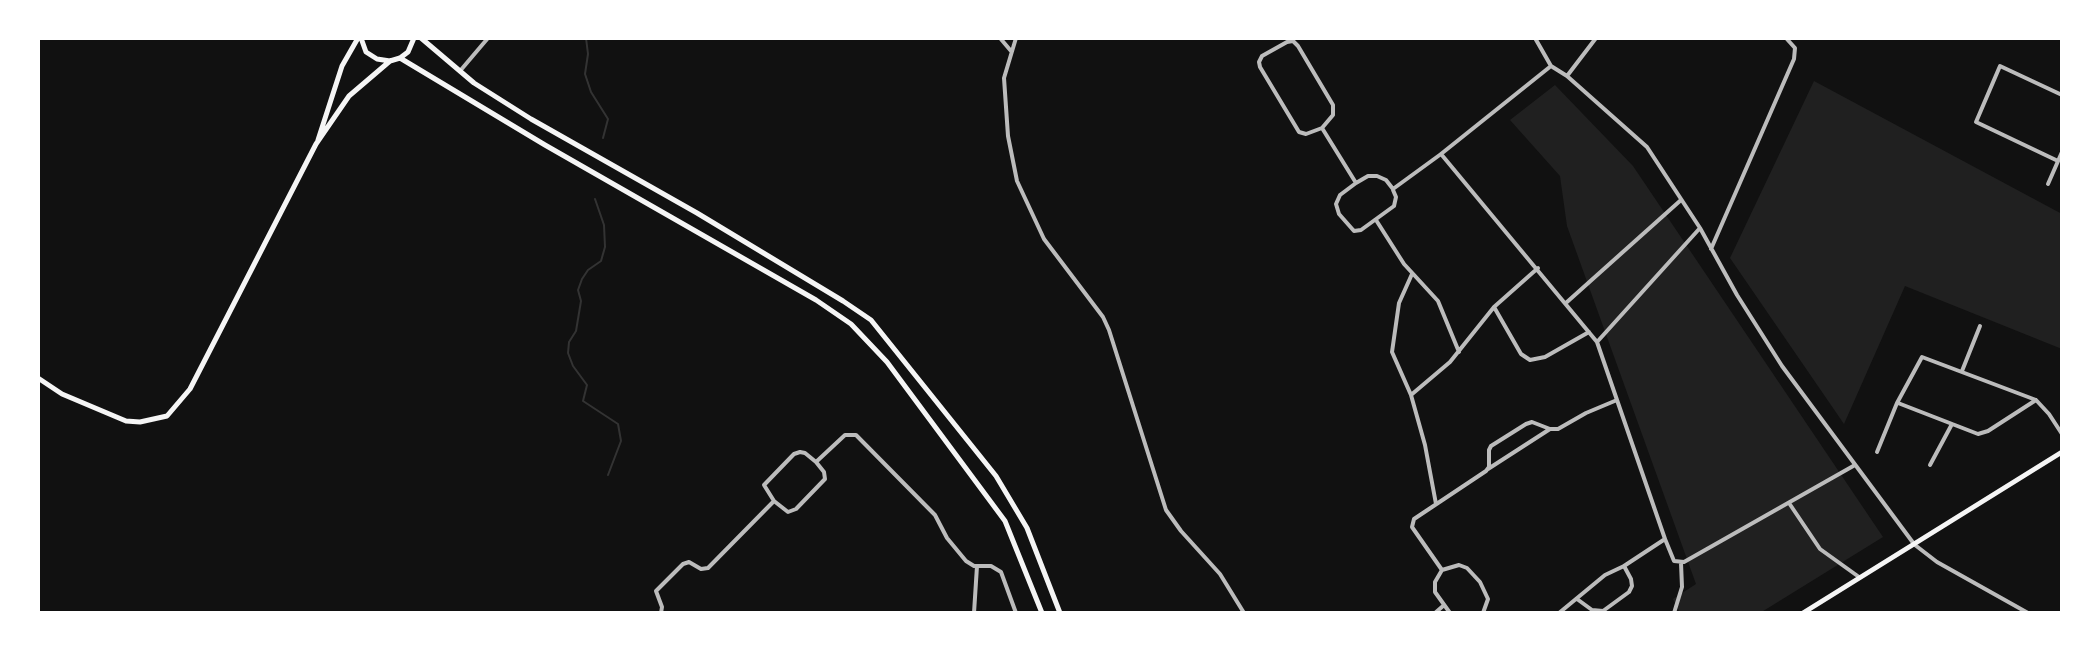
<!DOCTYPE html>
<html>
<head>
<meta charset="utf-8">
<style>
	body { margin:0 }
	#map { position:relative; width:2100px; height:651px; overflow:hidden; background:#111; font-family:Ubuntu,sans-serif }
	canvas { display:block }
	.frame { position:absolute; inset:0; border:40px solid #fff; pointer-events:none }
</style>
</head>
<body>
<div id="map">
<canvas width="2100" height="651"></canvas>
<div class="frame"></div>
</div>
<script>
const g = document.querySelector('canvas').getContext('2d');
g.lineJoin = 'round';
function fillPath(path, color) { g.fillStyle = color; g.fill(path, 'evenodd'); }
const shape = rows => new Path2D(rows.map(r => 'M' + r).join(''));
function trace(path, color, width, dash) { g.strokeStyle = color; g.lineWidth = width; g.lineCap = dash ? 'butt' : 'round'; g.setLineDash(dash || []); g.stroke(path); }
const green = shape([
	[1814,81,2062,214,2062,349,1905,286,1844,424,1730,258],
	[1555,85,1633,166,1883,537,1760,613,1680,613,1673,599,1696,584,1567,226,1560,176,1510,120]
]);
const stream = shape([
	[586,38,588,54,585,74,591,92,608,119,603,138],
	[595,199,604,225,605,247,601,261,588,270,582,279,578,290,581,301,576,331,569,342,568,353,573,366,587,385,583,401,618,424,621,441,608,475]
]);
const minor = shape([
	[1000,38,1011,51],
	[1016,38,1004,78,1008,136,1017,181,1044,239,1103,317,1109,330,1166,510,1181,531,1220,574,1244,613],
	[1535,38,1551,66,1567,76,1647,147,1700,228,1737,295,1782,366,1914,544],
	[460,71,488,38],
	[1567,76,1596,38],
	[1322,128,1306,134,1299,132,1260,67,1259,62,1262,56,1287,42,1293,41,1298,46,1333,105,1333,115,1322,128,1356,183,1368,176,1377,176,1386,180,1393,189,1441,154,1551,66],
	[1441,154,1597,342],
	[2058,161,1976,122,2000,66,2062,95],
	[1356,183,1340,195,1336,204,1339,214,1354,231,1361,230,1394,206,1396,197,1393,190],
	[2048,184,2062,152],
	[1376,220,1404,264,1438,301,1459,352],
	[1711,249,1794,59,1795,48,1786,38],
	[1412,274,1399,303,1392,352,1411,395,1425,445,1436,504],
	[1567,302,1681,200],
	[1494,307,1521,354,1530,360,1545,357,1589,332],
	[1962,371,1980,326],
	[1411,395,1450,362,1494,307,1538,268],
	[1617,400,1665,539,1624,566],
	[1898,403,1978,434,1988,431,2036,400],
	[800,452,805,453,816,462,824,472,825,479,796,509,788,512,774,501,764,485,794,454,800,452],
	[1877,452,1897,403,1922,357,2036,400,2049,414,2062,434],
	[816,462,845,435,856,435,935,515,947,538,966,561,974,566,991,566,1001,572,1016,613],
	[1930,465,1952,424],
	[1488,469,1550,429],
	[1789,503,1820,549,1859,577],
	[1665,539,1674,561,1684,562,1855,465],
	[1442,570,1412,527,1414,519,1486,471,1489,467,1489,450,1491,446,1526,424,1532,422,1550,429,1558,429,1586,413,1617,400,1597,342,1700,228],
	[661,613,662,607,656,591,683,564,689,562,701,569,708,568,774,501],
	[974,613,977,566],
	[1435,613,1443,606],
	[1450,613,1435,592,1435,582,1442,570,1459,565,1467,568,1480,582,1488,599,1483,613],
	[1559,613,1605,575,1624,566,1631,579,1632,586,1629,592,1603,611,1592,610,1577,599],
	[1674,613,1682,587,1681,563]
]);
const tertiary = shape([
	[1915,545,1937,562,2028,613]
]);
const secondary = shape([
	[361,38,366,52,377,59,390,61,400,58,408,52,414,38],
	[421,38,474,83,531,119,697,213,843,301,871,320,996,476,1027,528,1060,613],
	[400,58,545,145,816,300,851,324,887,362,1005,521,1042,613],
	[318,140,342,66,358,38],
	[38,378,62,394,126,421,140,422,167,416,190,389,316,144,349,96,390,61],
	[1803,613,2062,452]
]);
fillPath(green, '#202020');
trace(stream, '#333', 2);
trace(minor, '#bcbcbc', 4);
trace(tertiary, '#bcbcbc', 4);
trace(secondary, '#f5f5f5', 5);
</script>
</body>
</html>
